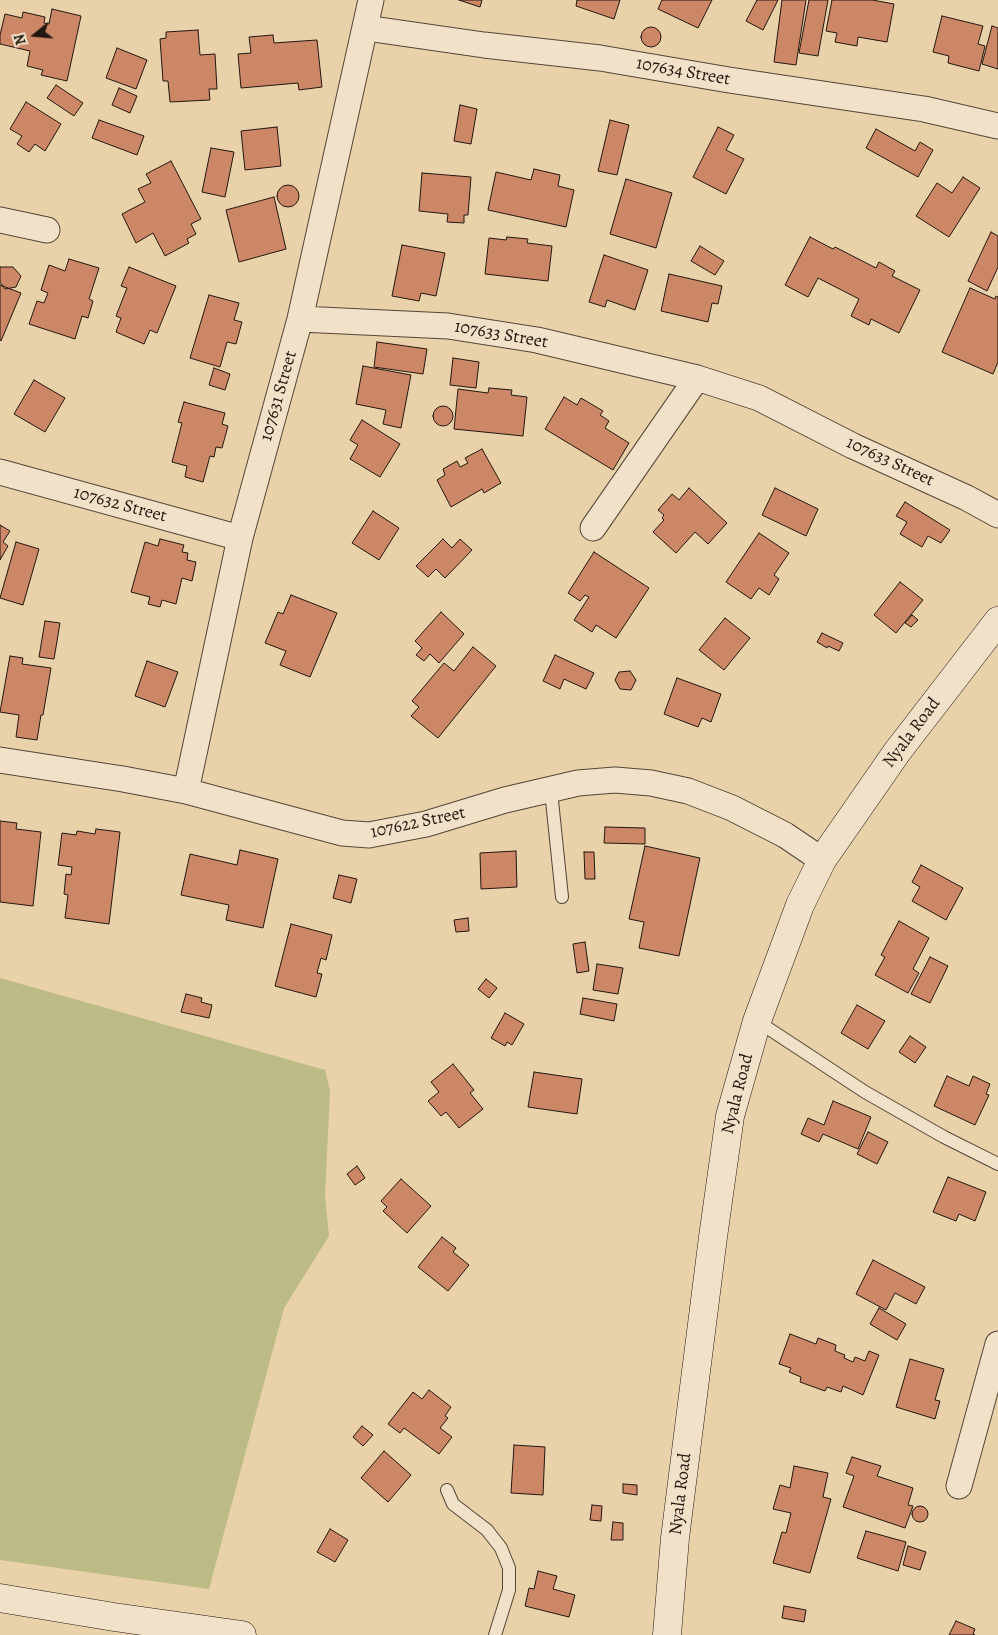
<!DOCTYPE html>
<html>
<head>
<meta charset="utf-8">
<style>
	body { margin:0 }
	#map { position:relative; width:998px; height:1635px; overflow:hidden; background:#e9d1aa; font-family:Alegreya,serif }
	canvas { display:block }
	.north { position:absolute; left:10px; top:10px; width:50px; height:50px; -webkit-text-stroke:4px #f1e1c8; paint-order:stroke; rotate:253deg; font-size:14px; font-weight:700; line-height:20px; text-align:center; color:#221710 }
	.north::after { content:''; display:block; margin:auto; width:18px; height:22px; background:#221710; clip-path:polygon(50% 0,100% 100%,50% 72%,0 100%) }
</style>
</head>
<body>
<div id="map">
<canvas width="998" height="1635"></canvas>
<div class="north">N</div>
</div>
<script>
const g = document.querySelector('canvas').getContext('2d');
g.lineJoin = 'round';
function fillPath(path, color) { g.fillStyle = color; g.fill(path, 'evenodd'); }
const shape = rows => new Path2D(rows.map(r => 'M' + r).join(''));
function trace(path, color, width, dash) { g.strokeStyle = color; g.lineWidth = width; g.lineCap = dash ? 'butt' : 'round'; g.setLineDash(dash || []); g.stroke(path); }
function drawText(font, color, halo, rows, align = 'center') {
  g.font = font + ' Alegreya,serif'; g.lineWidth = 4; g.setLineDash([]); g.textBaseline = 'middle'; g.strokeStyle = halo; g.fillStyle = color; for (const [text, x, y, turn = 0] of rows) {
    g.save(); g.translate(x, y); g.rotate((+turn || 0) * Math.PI / 180); g.textAlign = isNaN(turn) ? turn : align; if (halo) g.strokeText(text, 0, 0); g.fillText(text, 0, 0); g.restore();
  }
}
const green = shape([
	[0,978,325,1070,330,1091,325,1196,329,1236,284,1308,209,1589,0,1560]
]);
const building = shape([
	[459,0,482,0,480,7,459,0],
	[577,0,620,0,614,19,576,6,577,0],
	[662,0,712,0,698,28,658,9,662,0],
	[757,0,778,0,763,30,746,21,757,0],
	[782,0,806,0,796,65,774,62,782,0],
	[809,0,828,0,818,56,799,53,809,0],
	[832,0,872,0,894,4,887,42,858,37,857,46,835,42,837,33,826,31,832,0],
	[52,9,81,16,67,81,41,75,43,70,27,66,30,51,0,44,0,35,5,14,22,18,23,12,45,17,44,23,49,24,52,9],
	[942,16,983,26,978,44,985,46,979,71,948,63,949,56,933,52,942,16],
	[992,26,998,28,998,69,982,64,992,26],
	'641 37a10 10 0 1 1 20 0a10 10 0 1 1-20 0Z',
	[198,30,200,55,215,54,217,89,209,89,210,100,170,102,168,81,163,81,160,39,166,38,166,32,198,30],
	[273,35,274,43,317,40,322,87,299,90,298,83,241,88,238,54,251,53,249,37,273,35],
	[117,48,147,60,136,89,106,78,117,48],
	[56,85,83,103,74,116,47,98,56,85],
	[119,88,137,96,130,113,112,105,119,88],
	[26,102,61,124,45,151,35,144,29,152,17,144,22,136,10,129,26,102],
	[460,105,477,109,471,144,454,141,460,105],
	[99,120,144,136,137,155,92,138,99,120],
	[610,120,629,125,617,175,598,171,610,120],
	[277,127,281,166,245,170,241,131,277,127],
	[718,127,734,135,726,150,744,159,726,194,693,177,718,127],
	[876,129,915,151,920,142,933,150,918,177,866,148,876,129],
	[211,148,234,152,225,197,202,192,211,148],
	[171,161,201,219,191,224,196,234,187,239,189,243,165,256,153,233,136,243,122,214,145,202,138,189,151,183,146,174,171,161],
	[534,169,560,175,558,186,574,190,566,227,488,210,496,172,531,180,534,169],
	[422,173,471,177,468,215,464,215,464,223,447,222,448,214,419,211,422,173],
	[963,177,980,188,949,237,916,216,937,183,952,193,963,177],
	[626,179,672,193,656,248,610,234,626,179],
	'277 196a11 11 0 1 1 22 0a11 11 0 1 1-22 0Z',
	[274,197,286,249,239,262,226,210,274,197],
	[991,232,998,236,998,267,987,291,968,281,991,232],
	[507,237,528,239,527,243,552,246,548,281,485,274,489,238,506,240,507,237],
	[810,237,833,249,835,247,876,268,879,262,895,271,892,276,920,290,899,333,871,319,869,325,851,316,859,299,818,278,808,297,785,285,810,237],
	[402,245,445,253,436,296,421,293,419,301,392,296,402,245],
	[700,246,724,261,715,275,691,261,700,246],
	[604,255,648,270,635,310,607,300,605,307,589,302,604,255],
	[69,259,99,268,89,299,93,301,88,318,82,316,75,339,29,324,37,301,44,303,48,293,41,290,49,265,65,271,69,259],
	[0,267,13,267,21,276,16,287,5,289,0,282,0,267],
	[129,267,176,286,157,333,150,330,144,344,116,332,121,318,116,316,127,288,121,286,129,267],
	[669,274,722,286,718,304,712,303,708,322,661,311,669,274],
	[0,285,21,293,1,341,0,340,0,285],
	[970,288,995,299,996,296,998,297,998,362,993,374,942,352,970,288],
	[209,295,239,303,234,320,242,322,236,344,227,342,220,367,190,358,209,295],
	[377,342,427,349,423,374,374,367,377,342],
	[453,358,479,362,476,388,450,385,453,358],
	[363,366,411,375,401,428,383,424,386,410,356,404,363,366],
	[214,368,230,374,225,390,209,385,214,368],
	[34,380,65,398,45,432,14,414,34,380],
	[489,388,512,390,511,395,527,397,523,436,454,429,458,389,488,393,489,388],
	[564,397,577,405,581,398,603,411,600,415,609,421,605,428,629,443,613,470,545,429,564,397],
	[184,402,225,413,222,424,228,426,222,448,216,447,214,457,210,456,203,482,185,477,187,466,172,462,182,423,178,422,184,402],
	'433 416a10 10 0 1 1 20 0a10 10 0 1 1-20 0Z',
	[362,420,400,444,380,477,350,459,358,445,350,440,362,420],
	[482,449,501,483,484,493,482,489,451,507,437,480,445,475,443,469,457,461,460,467,468,463,465,458,482,449],
	[689,488,727,523,708,544,695,532,676,553,653,532,664,520,662,518,664,515,658,510,672,494,679,500,689,488],
	[775,488,818,509,806,536,762,515,775,488],
	[905,502,950,530,941,543,928,536,922,547,900,534,907,522,896,516,905,502],
	[373,511,399,528,379,560,352,543,373,511],
	[0,525,10,531,3,542,8,546,0,560,0,525],
	[759,533,789,553,774,575,779,579,769,595,759,588,751,599,726,582,759,533],
	[160,539,184,545,182,552,188,553,187,560,196,562,192,581,182,578,176,604,162,600,160,607,148,604,150,597,131,592,145,542,158,546,160,539],
	[443,539,452,548,460,539,472,550,445,578,436,569,428,577,416,566,443,539],
	[16,542,39,549,23,605,0,598,16,542],
	[594,552,649,588,616,638,596,625,592,632,574,620,589,597,585,595,580,601,568,593,594,552],
	[900,582,923,600,896,633,874,615,900,582],
	[291,595,337,613,310,677,280,665,286,651,265,643,278,612,283,614,291,595],
	[441,612,464,634,439,663,430,654,424,661,416,655,422,648,415,641,441,612],
	[912,615,918,620,911,627,905,623,912,615],
	[725,618,750,638,724,670,699,650,725,618],
	[45,621,60,623,54,659,39,657,45,621],
	[822,633,843,643,839,651,828,646,827,648,817,642,822,633],
	[473,647,496,666,438,738,411,716,419,707,412,701,444,663,454,671,473,647],
	[555,655,594,673,586,689,564,679,560,689,543,681,555,655],
	[10,656,23,658,22,664,51,668,43,715,41,715,37,740,16,737,19,715,0,712,10,656],
	[147,661,178,672,165,707,135,696,147,661],
	[630,671,636,680,631,690,620,689,615,680,619,672,630,671],
	[677,678,721,694,711,722,702,718,698,727,664,714,677,678],
	[0,821,17,823,16,829,41,832,33,906,0,902,0,821],
	[605,827,645,828,645,844,604,843,605,827],
	[96,829,120,832,109,924,65,918,68,895,64,894,66,874,71,875,72,867,58,865,62,833,76,835,77,831,95,834,96,829],
	[645,846,700,858,679,956,639,948,644,922,629,919,645,846],
	[240,850,278,859,263,928,226,920,229,905,181,895,190,854,237,865,240,850],
	[516,851,517,887,481,889,480,853,516,851],
	[584,852,594,852,595,879,585,879,584,852],
	[921,865,963,888,946,920,912,901,920,887,912,882,921,865],
	[339,875,357,879,351,903,333,898,339,875],
	[468,918,469,931,456,932,454,920,468,918],
	[899,921,929,938,913,969,919,973,908,993,875,975,885,957,881,955,899,921],
	[291,924,332,935,326,960,321,958,317,973,322,974,316,997,275,986,291,924],
	[585,942,589,971,577,973,573,944,585,942],
	[930,957,948,966,930,1003,911,994,930,957],
	[597,964,623,968,618,994,593,990,597,964],
	[486,979,497,988,489,998,478,989,486,979],
	[186,994,202,998,201,1002,212,1005,209,1018,181,1012,186,994],
	[583,998,617,1004,614,1021,580,1014,583,998],
	[857,1005,885,1021,868,1049,841,1033,857,1005],
	[505,1013,524,1024,512,1045,507,1042,505,1046,491,1038,505,1013],
	[910,1036,926,1047,915,1063,899,1052,910,1036],
	[453,1064,474,1090,470,1093,483,1109,459,1128,446,1112,441,1116,428,1101,439,1092,431,1082,453,1064],
	[534,1072,582,1079,577,1114,528,1107,534,1072],
	[947,1076,969,1086,973,1076,990,1084,986,1094,989,1095,975,1125,934,1106,947,1076],
	[833,1101,871,1117,858,1149,823,1134,819,1142,801,1134,808,1118,824,1125,833,1101],
	[868,1132,888,1142,877,1164,857,1154,868,1132],
	[357,1166,365,1178,355,1185,347,1174,357,1166],
	[948,1177,986,1192,975,1221,959,1214,956,1221,933,1212,948,1177],
	[401,1179,431,1206,407,1233,383,1211,387,1207,381,1201,401,1179],
	[442,1237,456,1248,453,1252,469,1265,448,1291,418,1267,442,1237],
	[873,1260,925,1287,916,1304,895,1293,886,1310,856,1294,873,1260],
	[879,1308,906,1324,897,1340,870,1324,879,1308],
	[790,1334,816,1344,818,1338,836,1345,835,1351,845,1355,844,1358,853,1362,855,1357,865,1361,869,1351,879,1355,863,1395,843,1386,841,1392,827,1387,825,1391,800,1382,801,1377,789,1372,791,1368,779,1364,790,1334],
	[910,1359,944,1369,935,1400,940,1401,935,1419,896,1407,910,1359],
	[429,1390,451,1407,445,1416,448,1418,440,1428,452,1437,439,1454,404,1428,400,1433,388,1424,413,1392,422,1399,429,1390],
	[362,1426,373,1435,363,1446,353,1437,362,1426],
	[514,1445,545,1447,543,1495,511,1493,514,1445],
	[384,1451,411,1475,388,1502,361,1478,384,1451],
	[852,1457,881,1466,877,1476,913,1488,908,1505,913,1506,905,1528,843,1507,854,1476,846,1473,852,1457],
	[794,1466,828,1473,823,1497,831,1499,810,1573,773,1563,782,1532,786,1533,791,1513,773,1509,780,1485,790,1488,794,1466],
	[623,1484,637,1485,637,1495,623,1493,623,1484],
	[592,1505,602,1506,601,1521,590,1520,592,1505],
	'912 1514a8 8 0 1 1 16 0a8 8 0 1 1-16 0Z',
	[613,1522,623,1523,623,1540,611,1540,613,1522],
	[330,1529,348,1540,335,1562,317,1552,330,1529],
	[866,1531,906,1542,898,1571,857,1558,866,1531],
	[908,1546,926,1552,920,1570,903,1565,908,1546],
	[538,1571,557,1576,553,1589,575,1595,569,1617,525,1606,529,1588,534,1589,538,1571],
	[784,1606,806,1610,804,1622,782,1618,784,1606],
	[956,1621,975,1629,973,1634,975,1635,949,1635,956,1621]
]);
const lane = shape([
	[551,791,562,897],
	[757,1021,865,1092,944,1137,998,1164],
	[447,1490,453,1504,487,1530,501,1548,509,1568,509,1590,495,1635]
]);
const street = shape([
	[366,28,484,45,600,58,729,80,924,109,998,126],
	[0,220,47,230],
	[300,319,448,326,537,340,697,378,759,398,853,446,967,498,998,515],
	[0,472,240,538],
	[593,528,697,378],
	[0,760,123,779,186,791,342,833,369,835,426,824,505,800,578,783,615,780,651,783,688,791,732,808,785,835,822,860],
	[186,791,240,538,300,319,371,0],
	[959,1486,998,1344]
]);
const secondary = shape([
	[0,1598,114,1617,242,1635],
	[667,1635,675,1538,713,1237,730,1116,757,1021,800,905,822,860,897,752,998,621]
]);
const streetNames = [
	["107634 Street",683,72,10],
	["107633 Street",501,335,10],
	["107631 Street",279,396,-74],
	["107633 Street",890,462,25],
	["107632 Street",120,505,15],
	["Nyala Road",912,733,-53],
	["107622 Street",418,823,-12],
	["Nyala Road",738,1094,-76],
	["Nyala Road",681,1494,-83]
];
fillPath(green, '#bcba85');
fillPath(building, '#cc8766');
trace(building, '#221710', 1);
trace(lane, '#544636', 14);
trace(street, '#544636', 27);
trace(secondary, '#221710', 29);
trace(lane, '#f1e1c8', 12);
trace(street, '#f1e1c8', 25);
trace(secondary, '#f1e1c8', 28);
drawText('18px', '#221710', '#f1e1c8', streetNames);
</script>
</body>
</html>
